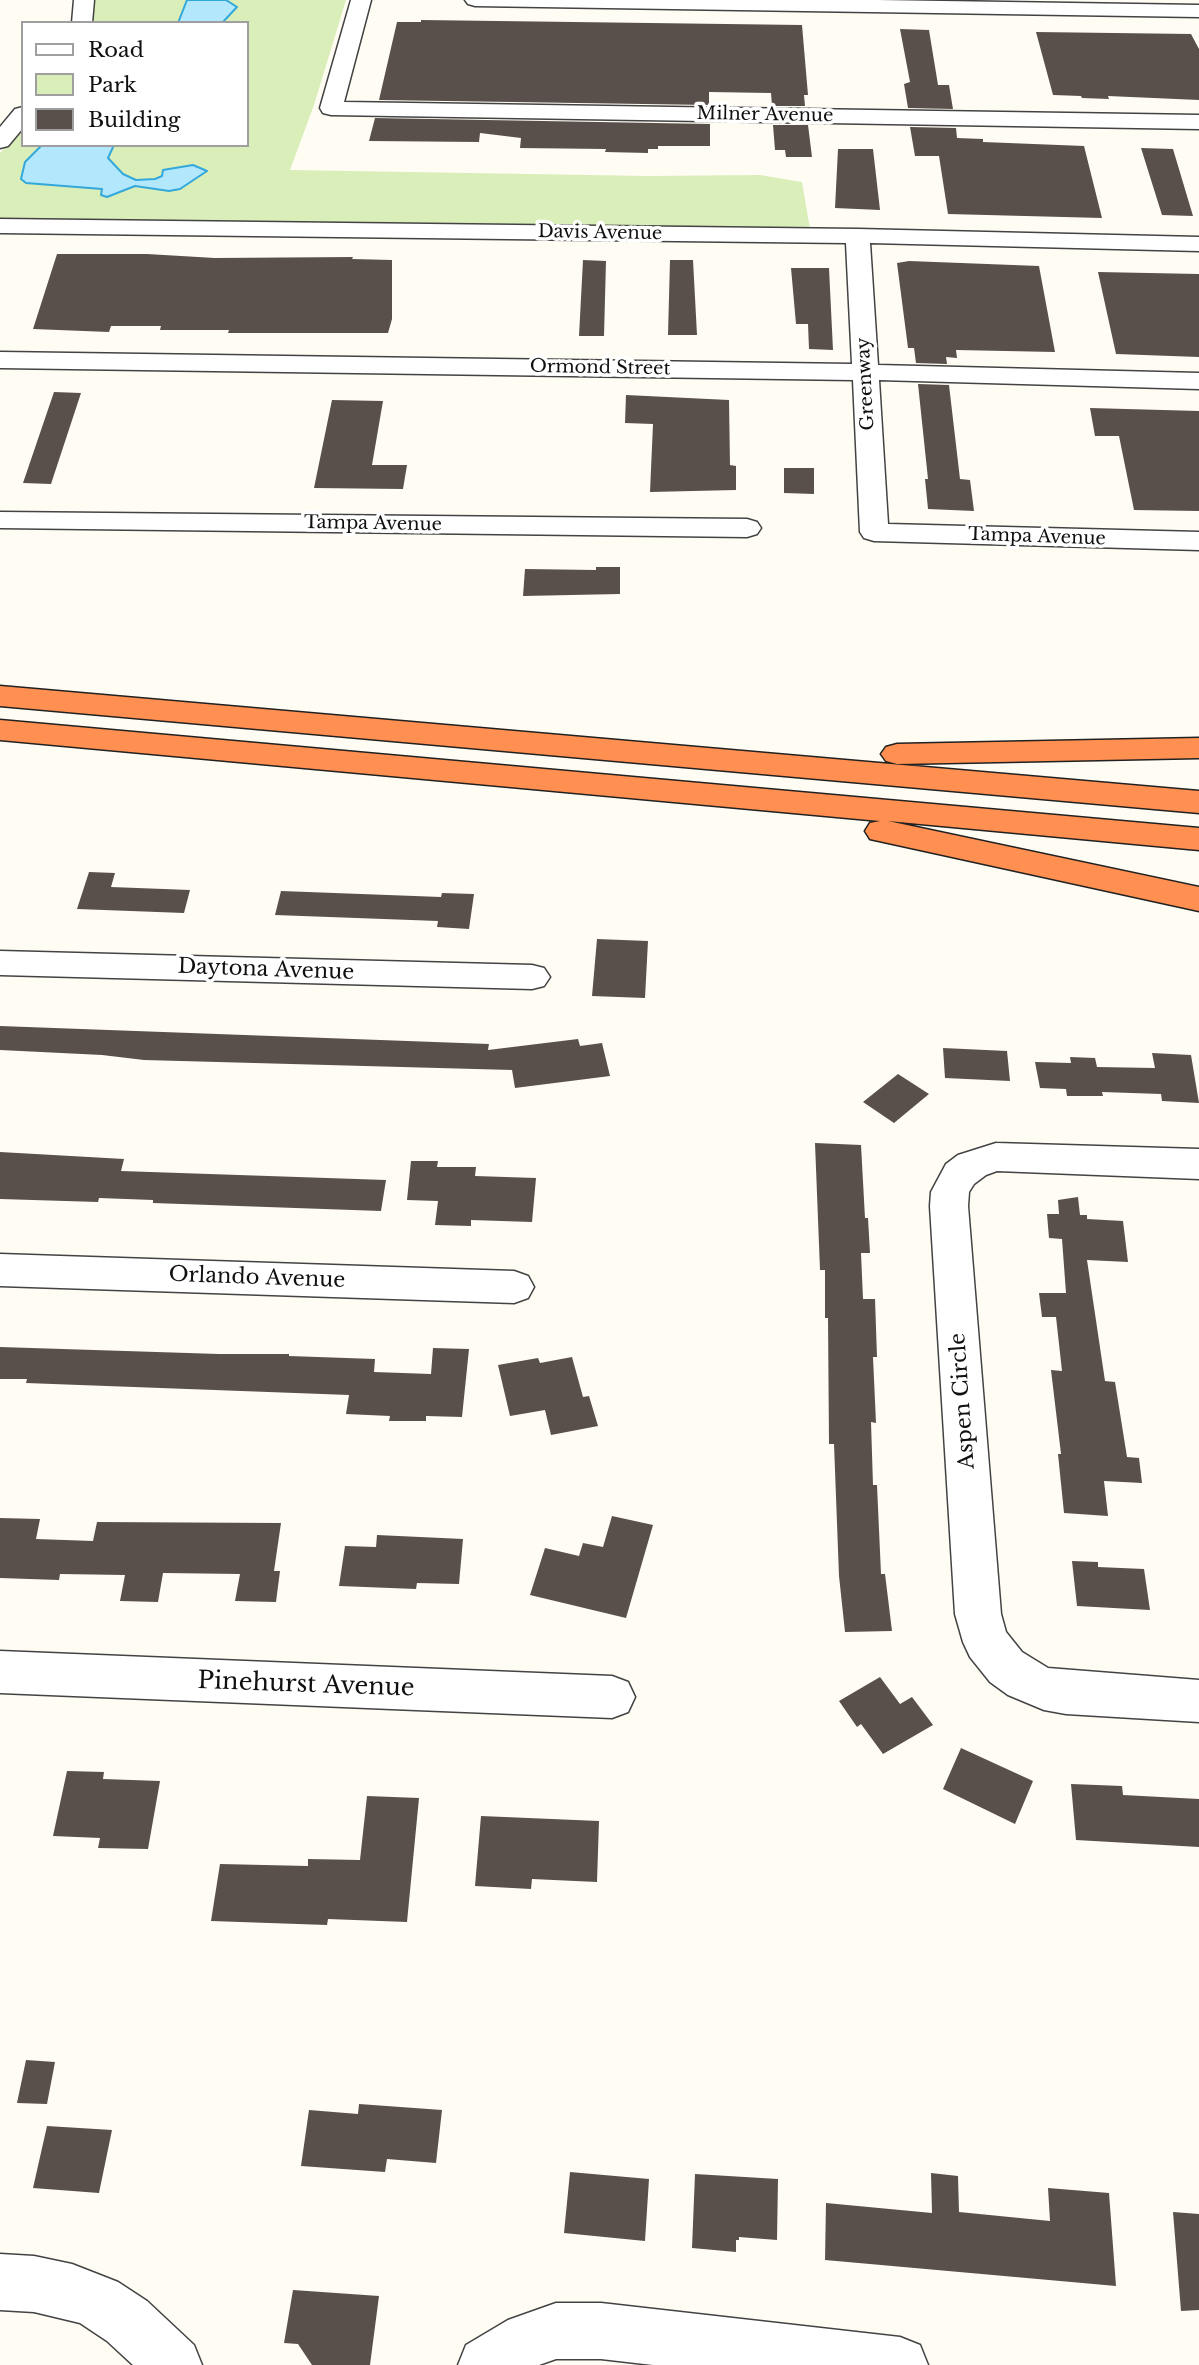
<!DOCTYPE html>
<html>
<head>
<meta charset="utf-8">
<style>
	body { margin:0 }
	#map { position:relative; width:1199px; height:2365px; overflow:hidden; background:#fffcf4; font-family:"Libre Baskerville",serif }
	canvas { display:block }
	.legend { position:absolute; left:21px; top:21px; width:228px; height:126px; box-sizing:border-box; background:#fff; border:2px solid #9f9f9f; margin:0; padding:9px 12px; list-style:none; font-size:21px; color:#101010 }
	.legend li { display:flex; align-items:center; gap:14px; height:35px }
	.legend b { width:35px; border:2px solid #9f9f9f }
</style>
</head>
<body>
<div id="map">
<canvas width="1199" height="2365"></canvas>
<ul class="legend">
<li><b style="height:9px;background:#fff"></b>Road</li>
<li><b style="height:19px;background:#daeeb9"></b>Park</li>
<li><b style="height:19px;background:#5a504b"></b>Building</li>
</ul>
</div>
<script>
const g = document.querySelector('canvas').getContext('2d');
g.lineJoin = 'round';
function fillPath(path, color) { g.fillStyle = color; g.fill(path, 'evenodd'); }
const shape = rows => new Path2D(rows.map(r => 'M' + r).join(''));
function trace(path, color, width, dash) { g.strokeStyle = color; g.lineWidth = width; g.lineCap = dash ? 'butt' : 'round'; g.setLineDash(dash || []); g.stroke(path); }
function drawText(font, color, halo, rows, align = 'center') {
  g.font = font + ' "Libre Baskerville",serif'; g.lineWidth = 7; g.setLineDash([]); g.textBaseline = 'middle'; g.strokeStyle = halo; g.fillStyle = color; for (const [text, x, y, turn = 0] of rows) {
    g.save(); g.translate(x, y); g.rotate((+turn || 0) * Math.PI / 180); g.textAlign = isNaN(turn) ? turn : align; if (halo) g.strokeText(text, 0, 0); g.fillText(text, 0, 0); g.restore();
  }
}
const green = shape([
	[94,0,346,0,314,105,290,170,648,176,760,175,802,182,810,229,0,220,0,153,23,126,23,145,247,145,247,23,91,23]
]);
const water = shape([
	[187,0,226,0,237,7,222,23,178,23,187,0],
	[42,145,114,145,108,158,123,174,136,180,155,179,162,176,163,170,193,165,207,171,180,189,169,191,135,186,107,197,101,195,102,189,26,183,21,179,25,162,42,145]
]);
const building = shape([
	[421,20,802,25,808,95,804,95,805,106,772,106,771,93,709,92,709,105,379,100,397,22,421,22],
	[900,29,929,30,938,85,949,85,953,109,908,108,904,84,910,82],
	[1036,32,1191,34,1199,49,1199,100,1108,96,1109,99,1082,98,1081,96,1053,95],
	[375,118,710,124,710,146,658,146,658,149,648,149,648,153,605,152,606,149,520,148,521,138,480,133,479,142,369,141],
	[773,125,808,125,812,157,786,157,785,150,775,150],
	[910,127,956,128,957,138,983,139,983,142,1084,146,1102,218,948,214,939,156,915,156],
	[1141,148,1173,149,1193,216,1162,215],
	[838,149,873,149,880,210,835,208],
	[57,254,147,254,215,258,353,257,352,259,392,260,392,319,388,333,228,333,229,330,160,330,161,326,111,326,109,332,33,329],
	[583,260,606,261,604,336,579,336],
	[670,260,693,260,697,335,668,335],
	[909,261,1039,266,1055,352,956,350,957,358,946,357,947,364,916,363,914,348,908,348,897,263],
	[791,268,829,268,833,350,809,349,808,324,796,324],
	[1098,272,1199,274,1199,357,1116,354],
	[918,384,949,385,960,479,970,480,974,511,928,509,925,479,928,479],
	[54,392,81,393,51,484,23,483],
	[626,395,729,400,730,465,736,466,736,490,650,492,653,424,625,423],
	[332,400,383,401,372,465,407,465,403,489,314,488],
	[1090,408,1199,411,1199,511,1134,510,1119,436,1095,436],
	[784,468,814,468,814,494,784,493],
	[596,567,620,567,620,594,523,596,525,569,596,570],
	[89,872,115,873,111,887,190,890,184,913,77,909],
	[281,891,441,897,442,893,474,894,469,929,437,927,438,921,275,915],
	[597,939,648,941,645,998,592,996],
	[0,1026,489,1044,488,1050,578,1039,580,1046,602,1043,610,1076,515,1088,512,1070,144,1060,102,1055,0,1050],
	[943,1048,1007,1051,1010,1081,945,1078],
	[1152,1053,1191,1055,1199,1103,1162,1101,1161,1094,1102,1092,1103,1096,1067,1096,1066,1089,1040,1088,1035,1062,1071,1063,1070,1057,1095,1058,1097,1067,1155,1068],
	[898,1074,929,1094,894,1123,863,1102],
	[815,1143,861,1145,865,1218,868,1218,870,1253,861,1253,863,1299,875,1299,877,1357,873,1357,876,1423,871,1422,873,1485,877,1485,881,1574,885,1574,892,1631,845,1632,839,1576,834,1444,829,1444,828,1318,825,1318,825,1270,820,1270],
	[0,1152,124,1159,121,1171,386,1180,381,1211,153,1203,153,1200,99,1198,98,1202,0,1199],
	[411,1161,438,1161,437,1167,476,1167,475,1176,536,1178,532,1222,471,1220,471,1226,435,1225,438,1201,407,1200],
	[1078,1197,1080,1215,1087,1215,1087,1219,1123,1221,1128,1262,1087,1260,1105,1381,1115,1382,1127,1457,1139,1458,1142,1483,1104,1481,1108,1516,1064,1513,1058,1454,1061,1454,1051,1370,1062,1371,1056,1317,1042,1317,1039,1293,1066,1293,1062,1239,1049,1238,1047,1214,1059,1214,1058,1200],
	[0,1347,219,1354,289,1354,289,1356,375,1359,374,1372,431,1374,433,1348,469,1349,462,1417,426,1416,426,1421,389,1421,390,1416,346,1414,349,1395,26,1383,27,1379,0,1379],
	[572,1357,583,1397,589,1396,598,1426,551,1435,545,1410,510,1416,498,1365,538,1358,540,1363],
	[612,1516,653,1525,626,1618,530,1595,545,1548,579,1556,583,1543,603,1547],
	[0,1518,40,1519,36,1539,93,1541,97,1522,281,1523,274,1571,280,1571,276,1602,235,1601,240,1574,163,1573,158,1602,120,1601,125,1575,60,1574,59,1580,0,1578],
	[377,1535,463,1539,459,1584,417,1583,416,1589,339,1586,345,1546,376,1547],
	[1072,1561,1098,1562,1098,1567,1144,1569,1150,1610,1077,1606],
	[880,1677,900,1704,912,1697,933,1725,883,1754,861,1724,857,1727,839,1701],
	[961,1748,1033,1781,1015,1824,943,1789],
	[67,1771,104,1772,103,1779,160,1781,148,1849,98,1848,100,1838,53,1836],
	[1071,1784,1122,1786,1123,1795,1199,1799,1199,1847,1076,1840],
	[367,1796,419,1798,407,1922,328,1919,327,1925,211,1921,220,1864,308,1866,308,1859,360,1860],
	[481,1816,599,1821,597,1882,532,1879,531,1889,475,1886],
	[26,2060,55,2062,47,2104,17,2103],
	[359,2104,442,2110,436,2163,387,2159,385,2172,301,2166,309,2110,358,2114],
	[47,2126,112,2130,99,2193,33,2188],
	[570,2172,649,2179,645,2241,564,2233],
	[931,2173,958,2176,959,2212,1050,2221,1048,2188,1109,2193,1116,2286,825,2260,826,2203,932,2213],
	[695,2174,778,2179,777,2240,739,2237,739,2240,736,2240,736,2252,692,2248],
	[1173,2212,1199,2214,1199,2310,1181,2311],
	[293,2290,379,2296,370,2365,312,2365,298,2344,284,2343]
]);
const minor = shape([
	[74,0,94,0,92,23,72,23,74,0],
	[351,0,371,0,344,102,1199,115,1199,129,331,115,323,113,320,108,351,0],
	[465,0,878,0,1199,5,1199,17,475,6,468,4,465,0],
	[23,107,23,128,8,146,0,148,0,127,15,109,23,107],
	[0,219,858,229,1199,237,1199,251,870,243,878,365,1199,373,1199,389,879,380,888,524,1199,532,1199,550,874,541,864,538,860,532,853,380,0,368,0,352,852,364,846,243,0,233,0,219],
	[0,512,747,519,757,522,761,528,757,534,747,537,0,528,0,512],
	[0,951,532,965,544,968,550,977,544,986,532,989,0,975,0,951],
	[996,1143,1199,1149,1199,1179,997,1171,986,1175,974,1184,969,1192,968,1206,1001,1614,1006,1632,1022,1652,1048,1668,1199,1680,1199,1722,1066,1714,1044,1710,1008,1695,990,1682,970,1657,963,1642,955,1614,930,1206,931,1192,946,1164,958,1155,996,1143],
	[0,1254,514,1271,528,1276,534,1287,528,1298,514,1303,0,1286,0,1254],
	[0,1651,612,1676,628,1682,635,1697,628,1712,612,1718,0,1693,0,1651],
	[0,2254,34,2256,72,2264,118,2282,147,2301,194,2345,202,2365,133,2365,107,2341,80,2323,34,2312,0,2310,0,2254],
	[556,2303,601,2303,900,2337,920,2345,928,2365,653,2365,601,2359,556,2359,539,2365,458,2365,466,2345,508,2320,556,2303]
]);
const highway = shape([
	[0,686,1199,791,1199,813,0,706,0,686],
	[0,720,1199,828,1199,850,888,821,1199,887,1199,911,870,839,865,831,870,823,880,821,0,740,0,720],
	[1199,738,1199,758,897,764,886,761,881,754,886,747,897,744,1199,738]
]);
const farStreetnames = [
	["Milner Avenue",765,115,1],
	["Davis Avenue",600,233,1],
	["Ormond Street",600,368,1],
	["Greenway",866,384,-93],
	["Tampa Avenue",373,524,1],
	["Tampa Avenue",1037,537,2]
];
const streetNames = [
	["Daytona Avenue",266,970,2],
	["Orlando Avenue",257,1278,2],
	["Aspen Circle",963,1401,-94]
];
const nearStreetnames = [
	["Pinehurst Avenue",306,1685,2]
];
fillPath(green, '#daeeb9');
fillPath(water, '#b3e8fc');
trace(water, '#33a8da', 2);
fillPath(building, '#5a504b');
trace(minor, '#434343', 3);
trace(highway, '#212121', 3);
fillPath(minor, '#fff');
fillPath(highway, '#ff9052');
drawText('18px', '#101010', '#fff', farStreetnames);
drawText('21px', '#101010', '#fff', streetNames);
drawText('24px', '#101010', '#fff', nearStreetnames);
</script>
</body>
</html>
